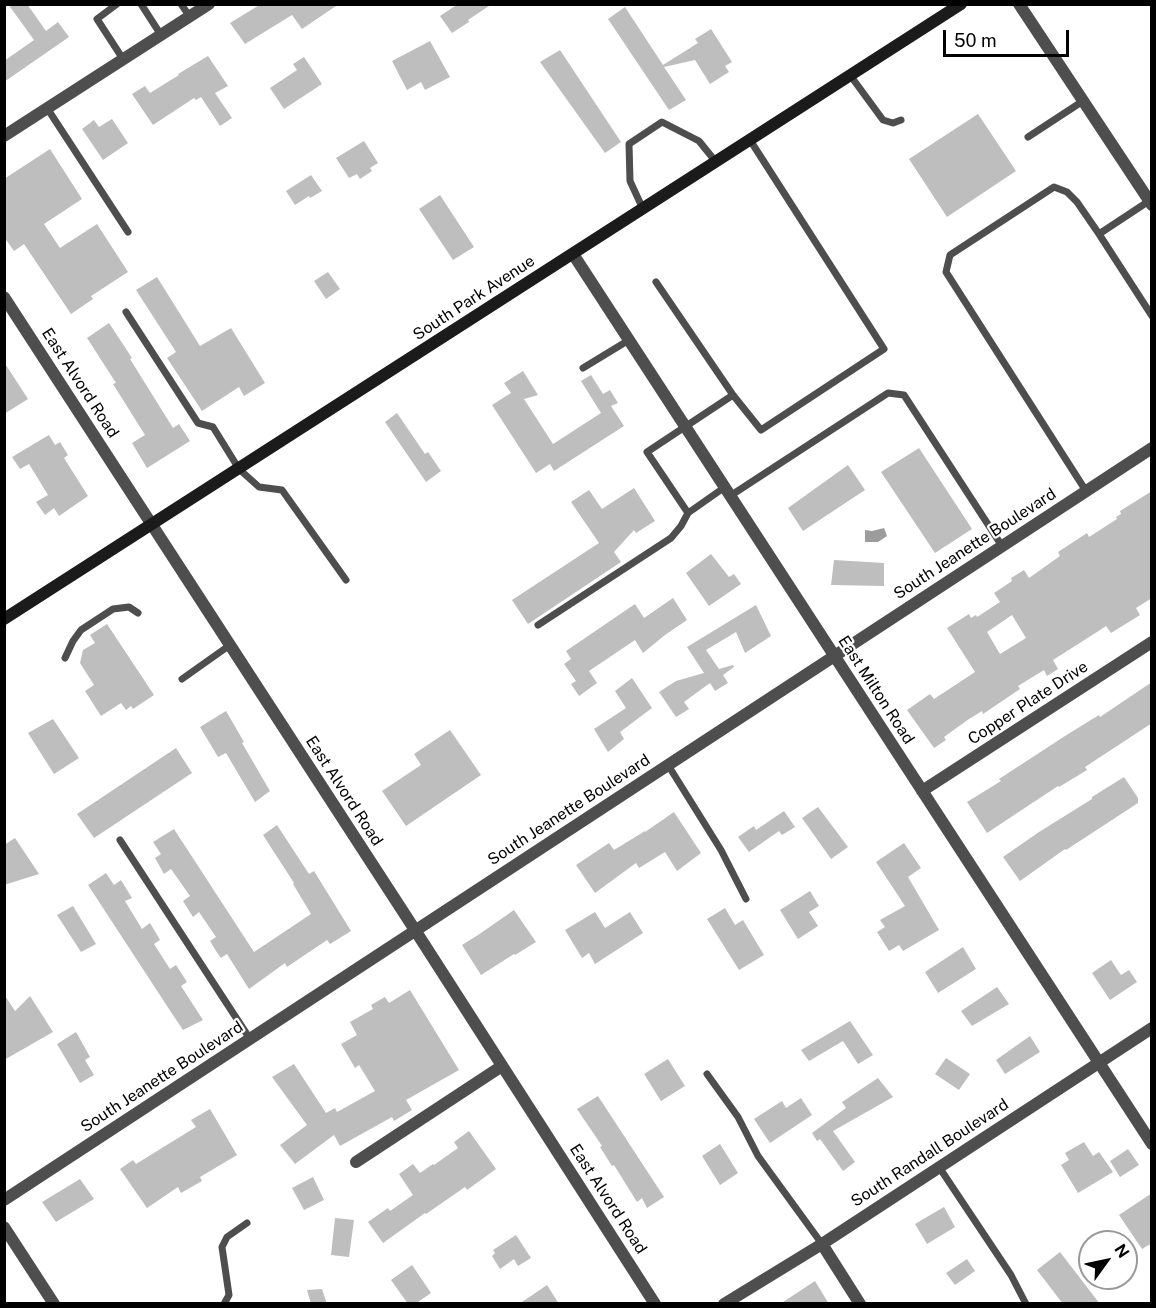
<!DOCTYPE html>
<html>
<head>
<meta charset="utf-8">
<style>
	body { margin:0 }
	#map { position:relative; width:1156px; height:1308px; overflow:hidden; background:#fff; font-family:"Public Sans",sans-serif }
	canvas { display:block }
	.frame { position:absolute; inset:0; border:6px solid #000; pointer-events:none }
	.north { position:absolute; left:1078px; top:1230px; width:60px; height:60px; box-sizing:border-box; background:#fff; border:2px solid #999; border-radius:50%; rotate:57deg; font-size:16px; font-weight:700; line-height:24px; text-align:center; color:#000 }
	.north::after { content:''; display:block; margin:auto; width:21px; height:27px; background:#000; clip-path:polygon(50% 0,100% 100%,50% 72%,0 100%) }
	.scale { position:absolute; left:943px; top:30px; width:126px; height:27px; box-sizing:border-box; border:3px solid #000; border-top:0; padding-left:8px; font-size:18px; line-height:21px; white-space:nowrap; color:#000; -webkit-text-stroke:4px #fff; paint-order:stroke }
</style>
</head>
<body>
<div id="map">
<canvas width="1156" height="1308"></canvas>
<div class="frame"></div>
<div class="north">N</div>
<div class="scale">50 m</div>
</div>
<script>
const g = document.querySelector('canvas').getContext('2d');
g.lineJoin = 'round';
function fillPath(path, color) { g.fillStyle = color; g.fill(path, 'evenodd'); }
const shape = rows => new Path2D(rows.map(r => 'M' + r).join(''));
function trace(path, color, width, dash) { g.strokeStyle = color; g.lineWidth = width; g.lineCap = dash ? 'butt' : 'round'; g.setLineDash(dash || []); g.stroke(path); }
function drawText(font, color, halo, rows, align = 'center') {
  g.font = font + ' "Public Sans",sans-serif'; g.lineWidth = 4.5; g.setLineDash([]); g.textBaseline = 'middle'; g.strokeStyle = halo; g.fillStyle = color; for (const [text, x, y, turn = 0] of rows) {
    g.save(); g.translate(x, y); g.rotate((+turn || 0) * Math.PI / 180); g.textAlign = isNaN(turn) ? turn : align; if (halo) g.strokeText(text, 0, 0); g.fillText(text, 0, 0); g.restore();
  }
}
const water = shape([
	[884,528,887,536,878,542,865,542,865,530,872,531]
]);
const building = shape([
	[8,4,27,4,46,31,58,22,69,37,4,82,4,61,34,40],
	[261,4,339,4,302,29,292,15,245,44,230,23],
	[458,4,492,4,468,20,469,22,452,33,440,16],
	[625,7,663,65,698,43,695,39,711,29,732,62,725,66,729,72,710,84,695,60,664,67,686,100,669,110,608,19],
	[430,41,450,77,425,90,421,82,407,90,392,61],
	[560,50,621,142,605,153,540,62],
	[208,56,228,86,215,93,232,118,220,126,201,97,196,100,194,98,153,125,132,94,145,86,150,93,179,75,178,74],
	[304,57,322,84,284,109,270,88,297,70,293,64],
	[978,114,1016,171,947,217,909,159],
	[112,119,128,143,103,160,82,129,94,120,99,127],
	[364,141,378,163,370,168,372,171,360,179,357,174,349,178,336,158],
	[50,149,82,199,44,224,60,248,97,224,128,272,91,296,93,299,71,314,24,244,14,251,4,237,4,179],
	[311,175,322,191,310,198,309,196,295,205,286,191],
	[440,195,474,247,453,260,419,209],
	[328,272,340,289,326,299,314,281],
	[157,277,200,346,231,328,265,383,244,396,239,387,202,411,167,358,176,352,136,290],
	[109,323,132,358,130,359,173,428,179,424,190,441,147,468,132,443,145,435,113,384,116,383,87,338],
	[4,362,28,399,4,414],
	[523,371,538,395,524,399,553,444,601,413,581,381,591,375,603,394,610,390,618,403,611,406,624,426,554,471,550,464,536,473,492,405,511,393,504,383],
	[397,413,425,454,428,452,441,471,426,482,385,422],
	[49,435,55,445,60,442,68,455,64,458,88,496,59,516,54,508,45,515,36,502,48,495,29,464,20,469,12,457],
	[919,448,972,529,935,553,881,472],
	[848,465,865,490,803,531,788,508],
	[634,488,655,521,636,533,634,530,614,552,621,562,528,624,512,600,599,543,571,502,589,490,602,509],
	[1152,491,1152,598,1136,608,1140,615,1111,633,1106,626,1097,632,1053,660,1058,669,1047,676,1044,670,1018,686,1020,689,983,714,982,711,969,719,944,737,946,740,934,748,907,710,930,694,934,699,975,672,947,628,969,614,971,618,976,615,977,617,1000,602,994,593,1012,581,1011,578,1024,570,1029,578,1060,556,1058,552,1087,533,1089,537,1117,519,1116,517,1121,514,1120,511],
	[1012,615,1026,638,1000,654,987,632],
	[711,554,729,577,734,574,741,584,709,606,686,573],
	[834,560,884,563,884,586,831,585],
	[673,598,687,620,665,635,643,653,635,640,589,671,597,683,579,696,571,684,576,681,564,664,571,659,566,651,635,604,644,618],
	[756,605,771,636,745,653,736,632,706,650,719,669,733,665,734,667,723,675,728,683,715,691,710,683,684,702,689,709,676,717,659,692,676,681,704,673,687,647],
	[107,624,154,695,133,709,131,706,126,710,121,703,101,716,85,691,94,685,80,663,83,650,95,643,90,635],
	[632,678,652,708,620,732,624,739,608,752,594,729,626,708,615,691],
	[1152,682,1152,723,1085,767,1087,770,1059,787,1058,786,987,833,967,802,1001,781,999,779,1065,736,1099,715,1100,717],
	[226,711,244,742,242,743,270,791,255,802,226,753,218,757,200,727],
	[53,719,79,758,54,774,28,733],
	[450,730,481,775,406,826,382,791,421,765,414,754],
	[176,748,192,773,94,838,77,814],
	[1124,777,1138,798,1138,803,1066,850,1065,849,1020,881,1003,857,1039,832,1092,799,1092,797],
	[818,807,848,847,831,859,802,818],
	[784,811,795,827,782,835,779,831,749,852,738,837,754,826,756,830],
	[674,812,701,853,677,871,665,852,639,868,636,863,595,893,576,865,609,843,614,850,645,831,645,832],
	[277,825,309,874,314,871,351,931,330,944,327,940,287,967,285,963,249,989,227,954,221,958,216,951,210,941,216,937,199,912,193,917,183,901,190,896,171,869,164,874,155,858,161,854,153,842,174,829,254,952,311,914,293,884,294,883,263,835],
	[15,838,39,874,4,885,4,845],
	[904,843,921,868,908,877,939,930,903,951,899,945,889,951,877,932,885,927,880,920,905,906,876,862],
	[106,873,114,885,121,880,132,898,125,901,142,929,150,923,160,940,154,944,170,969,176,965,187,982,181,986,203,1020,183,1030,169,1009,88,885],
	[810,891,819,906,809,912,818,926,798,939,780,910],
	[73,906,96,944,81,952,57,915],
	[725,908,735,925,743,920,764,955,739,970,707,919],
	[514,910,536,942,515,955,514,954,481,975,462,945,478,935],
	[595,912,605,928,630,912,643,933,595,964,589,953,582,958,565,930],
	[963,947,976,969,938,993,925,972],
	[1111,960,1121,975,1129,970,1137,982,1110,1000,1092,973],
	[997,987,1009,1004,972,1026,961,1011],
	[410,990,459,1070,406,1100,412,1110,394,1121,392,1117,340,1146,334,1135,295,1164,280,1145,307,1125,272,1077,294,1064,326,1113,335,1108,337,1112,375,1091,359,1065,355,1068,341,1044,357,1035,350,1022,373,1009,371,1005,385,997,389,1003],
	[4,994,15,1011,30,996,53,1032,4,1060],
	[850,1021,873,1055,858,1064,843,1041,809,1061,801,1050],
	[76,1032,90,1057,85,1060,94,1075,80,1083,57,1044],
	[1030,1036,1040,1052,1005,1074,996,1060],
	[946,1058,970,1074,959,1090,935,1074],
	[668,1059,685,1086,661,1101,644,1074],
	[878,1078,893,1097,833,1131,855,1162,843,1171,820,1139,817,1141,812,1133,846,1108,842,1102],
	[598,1096,664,1197,647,1208,642,1198,637,1202,614,1165,612,1166,600,1147,602,1146,577,1109],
	[801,1098,812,1115,770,1143,754,1119,782,1101,786,1108],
	[210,1109,237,1155,200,1177,202,1181,181,1193,178,1187,147,1208,120,1169,133,1160,136,1164,196,1127,191,1120],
	[469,1131,496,1169,467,1190,465,1187,426,1214,425,1213,383,1243,368,1222,388,1208,390,1211,413,1195,399,1174,413,1164,420,1173,433,1164,434,1165,458,1148,454,1142],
	[1084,1142,1093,1156,1099,1152,1113,1172,1078,1193,1061,1165,1069,1160,1065,1153],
	[720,1144,738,1173,720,1185,702,1156],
	[1128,1149,1139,1165,1120,1177,1110,1161],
	[313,1177,324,1200,304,1210,292,1188],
	[80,1179,94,1199,56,1222,42,1202],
	[1152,1193,1152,1243,1142,1249,1119,1215],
	[944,1207,955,1227,927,1244,915,1224],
	[335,1218,354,1220,349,1257,331,1255],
	[516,1235,531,1258,518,1266,514,1259,500,1269,492,1256,495,1253,493,1250],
	[1060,1252,1100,1304,1063,1304,1037,1270],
	[967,1259,975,1271,955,1285,946,1273],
	[412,1265,431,1293,415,1304,408,1304,391,1280],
	[815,1281,829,1304,780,1304],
	[547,1285,559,1304,519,1304],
	[322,1289,327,1304,311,1304,307,1290]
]);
const service = shape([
	[117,4,97,19,123,59],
	[141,4,161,35],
	[181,4,190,17],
	[850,75,883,120,893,123,901,120],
	[47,108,128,232],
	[1028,137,1083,101],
	[643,209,630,181,629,144,662,122,699,141,716,162],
	[1099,234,1152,316],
	[656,282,733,395],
	[126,312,198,423,213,427,239,469,259,487,282,490,346,580],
	[583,368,629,340],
	[725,487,688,513,647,452,733,395,761,430,884,349,750,140],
	[1086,491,946,272,950,255,1054,187,1067,192,1077,202,1099,234,1149,201],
	[730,496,888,393,904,395,1002,546],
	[538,625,671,538,681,526,688,513],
	[65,658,73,641,81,630,113,609,129,607,138,613],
	[182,679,230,645],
	[668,765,721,850,746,899],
	[120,840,250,1039],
	[707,1074,738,1117,758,1156,822,1244],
	[939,1167,1011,1275,1026,1304],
	[224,1304,229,1295,222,1247,227,1237,247,1223]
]);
const minor = shape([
	[4,136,209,4],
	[573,254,1152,1144],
	[4,297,415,930,655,1304],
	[922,791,1152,642],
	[356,1162,502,1066],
	[4,1200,1152,448],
	[4,1227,54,1304],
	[822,1244,860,1304],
	[724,1304,822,1244,1152,1028]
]);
const tertiary = shape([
	[1019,4,1152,205]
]);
const secondary = shape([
	[4,619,961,4]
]);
const streetNames = [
	["South Park Avenue",474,298,-33],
	["East Alvord Road",80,383,57],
	["South Jeanette Boulevard",975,544,-33],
	["East Milton Road",876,690,57],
	["Copper Plate Drive",1028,703,-33],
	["East Alvord Road",344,791,57],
	["South Jeanette Boulevard",569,810,-33],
	["South Jeanette Boulevard",162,1077,-33],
	["South Randall Boulevard",930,1153,-33],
	["East Alvord Road",608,1199,57]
];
fillPath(water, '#9c9c9c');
fillPath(building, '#bebebe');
trace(service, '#4e4e4e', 7);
trace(minor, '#4e4e4e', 12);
trace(tertiary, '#4e4e4e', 12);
trace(secondary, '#1b1b1b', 12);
drawText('16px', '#000', '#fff', streetNames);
</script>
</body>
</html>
